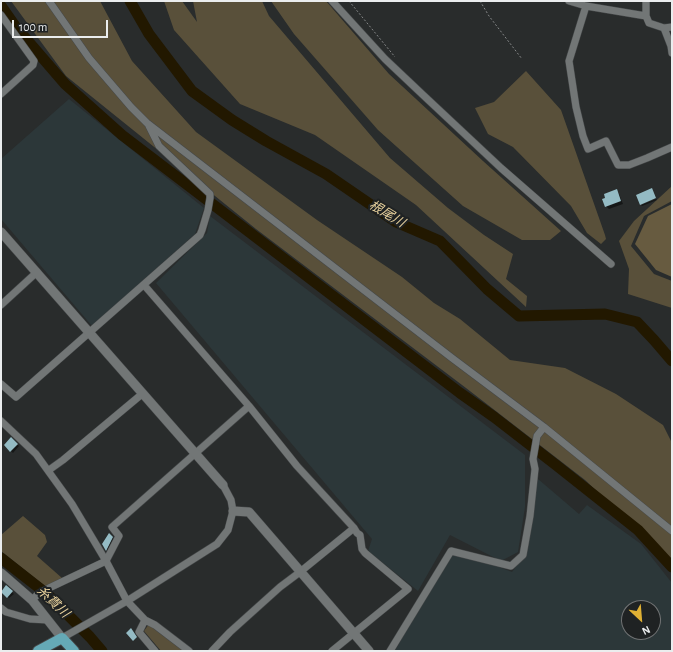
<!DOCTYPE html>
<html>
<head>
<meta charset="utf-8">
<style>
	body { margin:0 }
	#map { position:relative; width:673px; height:652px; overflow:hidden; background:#292c2c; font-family:"Alegreya Sans",sans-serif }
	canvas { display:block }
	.frame { position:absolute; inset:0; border:2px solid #ebedee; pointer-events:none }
	.north { position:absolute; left:621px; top:600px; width:40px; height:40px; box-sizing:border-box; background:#1f2223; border:1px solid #717374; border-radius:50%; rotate:154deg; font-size:11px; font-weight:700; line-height:16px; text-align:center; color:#ebedee }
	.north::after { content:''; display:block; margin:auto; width:14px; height:18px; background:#dfb034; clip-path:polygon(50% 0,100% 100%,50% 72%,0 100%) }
	.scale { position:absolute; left:12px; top:20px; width:96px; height:18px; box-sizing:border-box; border:2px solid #ebedee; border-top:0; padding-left:5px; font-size:12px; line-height:14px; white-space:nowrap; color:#ebedee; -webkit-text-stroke:3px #1f2223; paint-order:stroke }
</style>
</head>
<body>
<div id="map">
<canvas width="673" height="652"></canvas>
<div class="frame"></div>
<div class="north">N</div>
<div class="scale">100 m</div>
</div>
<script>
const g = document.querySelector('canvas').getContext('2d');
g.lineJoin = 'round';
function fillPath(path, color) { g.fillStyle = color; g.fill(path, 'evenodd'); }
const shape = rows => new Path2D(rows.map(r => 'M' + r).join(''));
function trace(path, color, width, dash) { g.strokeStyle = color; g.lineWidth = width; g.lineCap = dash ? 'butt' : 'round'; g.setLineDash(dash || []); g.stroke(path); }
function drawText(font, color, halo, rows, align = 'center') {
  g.font = font + ' "Alegreya Sans","Noto Sans JP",sans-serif'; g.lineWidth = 4; g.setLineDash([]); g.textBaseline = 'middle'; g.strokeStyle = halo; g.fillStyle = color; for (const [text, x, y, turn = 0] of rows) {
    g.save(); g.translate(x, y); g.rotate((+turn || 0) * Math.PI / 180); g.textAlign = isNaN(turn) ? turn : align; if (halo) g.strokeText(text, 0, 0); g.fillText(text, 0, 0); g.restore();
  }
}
const built = shape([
	[69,99,204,208,195,234,92,326,1,219,1,159],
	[210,216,525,455,525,507,518,552,501,561,450,535,418,591,368,551,372,539,156,283,207,233],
	[538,479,579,514,587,505,641,544,672,583,672,651,395,651,450,548,512,572,521,560],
	[629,608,653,608,653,632,629,632]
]);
const green = shape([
	[11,1,100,1,132,61,196,132,317,220,402,277,434,303,460,319,510,360,565,368,616,394,663,425,672,443,672,563,585,480,466,388,256,229,66,76],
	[164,1,182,1,197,22,193,1,262,1,269,16,390,158,448,208,484,235,513,254,506,279,527,296,526,307,416,205,315,135,240,104,174,30],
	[271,1,326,1,389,74,483,161,561,231,550,240,522,240,463,206,378,130,294,34],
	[526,71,561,110,605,235,606,239,601,244,587,233,571,206,513,147,488,134,475,108,494,102],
	[672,186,672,201,644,216,631,246,654,274,672,281,672,308,628,294,629,269,619,241,634,221],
	[23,516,45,535,47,542,37,556,62,578,46,587,1,551,1,535],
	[149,624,187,651,161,651,144,631]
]);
const forest = shape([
	[672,204,672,277,656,270,635,244,648,216]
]);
const shadow = shape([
	[616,191,619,194,623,204,609,209,606,206],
	[656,199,657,200,642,206,641,205],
	[11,439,19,446,13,453,5,445],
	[112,537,114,539,108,551,103,544],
	[6,587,14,594,9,598,3,592]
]);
const river = shape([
	[130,1,149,34,192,91,232,120,266,141,326,174,396,222,440,241,487,289,519,316,605,314,637,322,654,340,672,361],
	[1,6,15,26,65,84,122,135,460,393,494,417,556,465,638,530,672,567],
	[1,558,47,594,90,637,102,651]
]);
const building = shape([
	[652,188,656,198,640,205,636,195],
	[617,189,621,201,605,207,602,199,605,198,604,194],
	[11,437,18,444,10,452,4,445],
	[109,533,113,537,106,551,102,544],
	[6,585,13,591,7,598,1,592],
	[131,628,137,637,133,641,126,633]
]);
const path = shape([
	[349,1,395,57],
	[480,1,489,16,522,59]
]);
const minor = shape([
	[49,1,89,58,131,107,147,123,452,358,544,427,672,531],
	[332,1,385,59,422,94,501,168,611,264],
	[569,1,586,6,646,16],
	[646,1,646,16,649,23,664,28,672,27],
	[586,6,569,61,576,107,583,136,588,149,606,141,618,165,629,165,647,158,672,147],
	[1,15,34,61,33,65,1,94],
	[664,28,671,46,672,53],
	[144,285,249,406,297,466,354,528,357,533,360,535,362,549,365,553,408,589,332,651],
	[1,305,37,272],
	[1,384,16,397,200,235,202,230,208,210,210,198,210,194,159,146,149,126],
	[1,421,36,454,72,504,106,561,127,601,145,620,139,632,155,651],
	[49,470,63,460,142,394],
	[32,600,38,594,49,588,106,561,119,536,112,527,249,406],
	[1,608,6,612,30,619,48,620],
	[145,620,155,625,189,651],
	[62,638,127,601,217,544,228,530,233,511,231,500,223,485],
	[212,651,230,632,280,587,300,572,354,528],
	[390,651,451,551,511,566,523,555,530,516,535,469,533,459,537,436,544,427]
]);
const tertiary = shape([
	[1,232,223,485],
	[233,511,249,512,369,651],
	[1,573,32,600,62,638]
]);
const primary = shape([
	[38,651,62,638,74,651]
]);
const waterNames = [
	["根尾川",387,214,31],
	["糸貫川",53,602,44]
];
fillPath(built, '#2c3739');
fillPath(green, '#59503a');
fillPath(forest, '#675b40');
fillPath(shadow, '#0007');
trace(river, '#221800', 11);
fillPath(building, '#94bbc4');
trace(minor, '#454849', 8);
trace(tertiary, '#454849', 10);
trace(primary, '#454849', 12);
trace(path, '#868889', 1, [2, 2]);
trace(minor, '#727676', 7);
trace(tertiary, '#727676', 9);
trace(primary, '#65a9b6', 10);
drawText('italic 13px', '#e9d29d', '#1f2223', waterNames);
</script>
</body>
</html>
